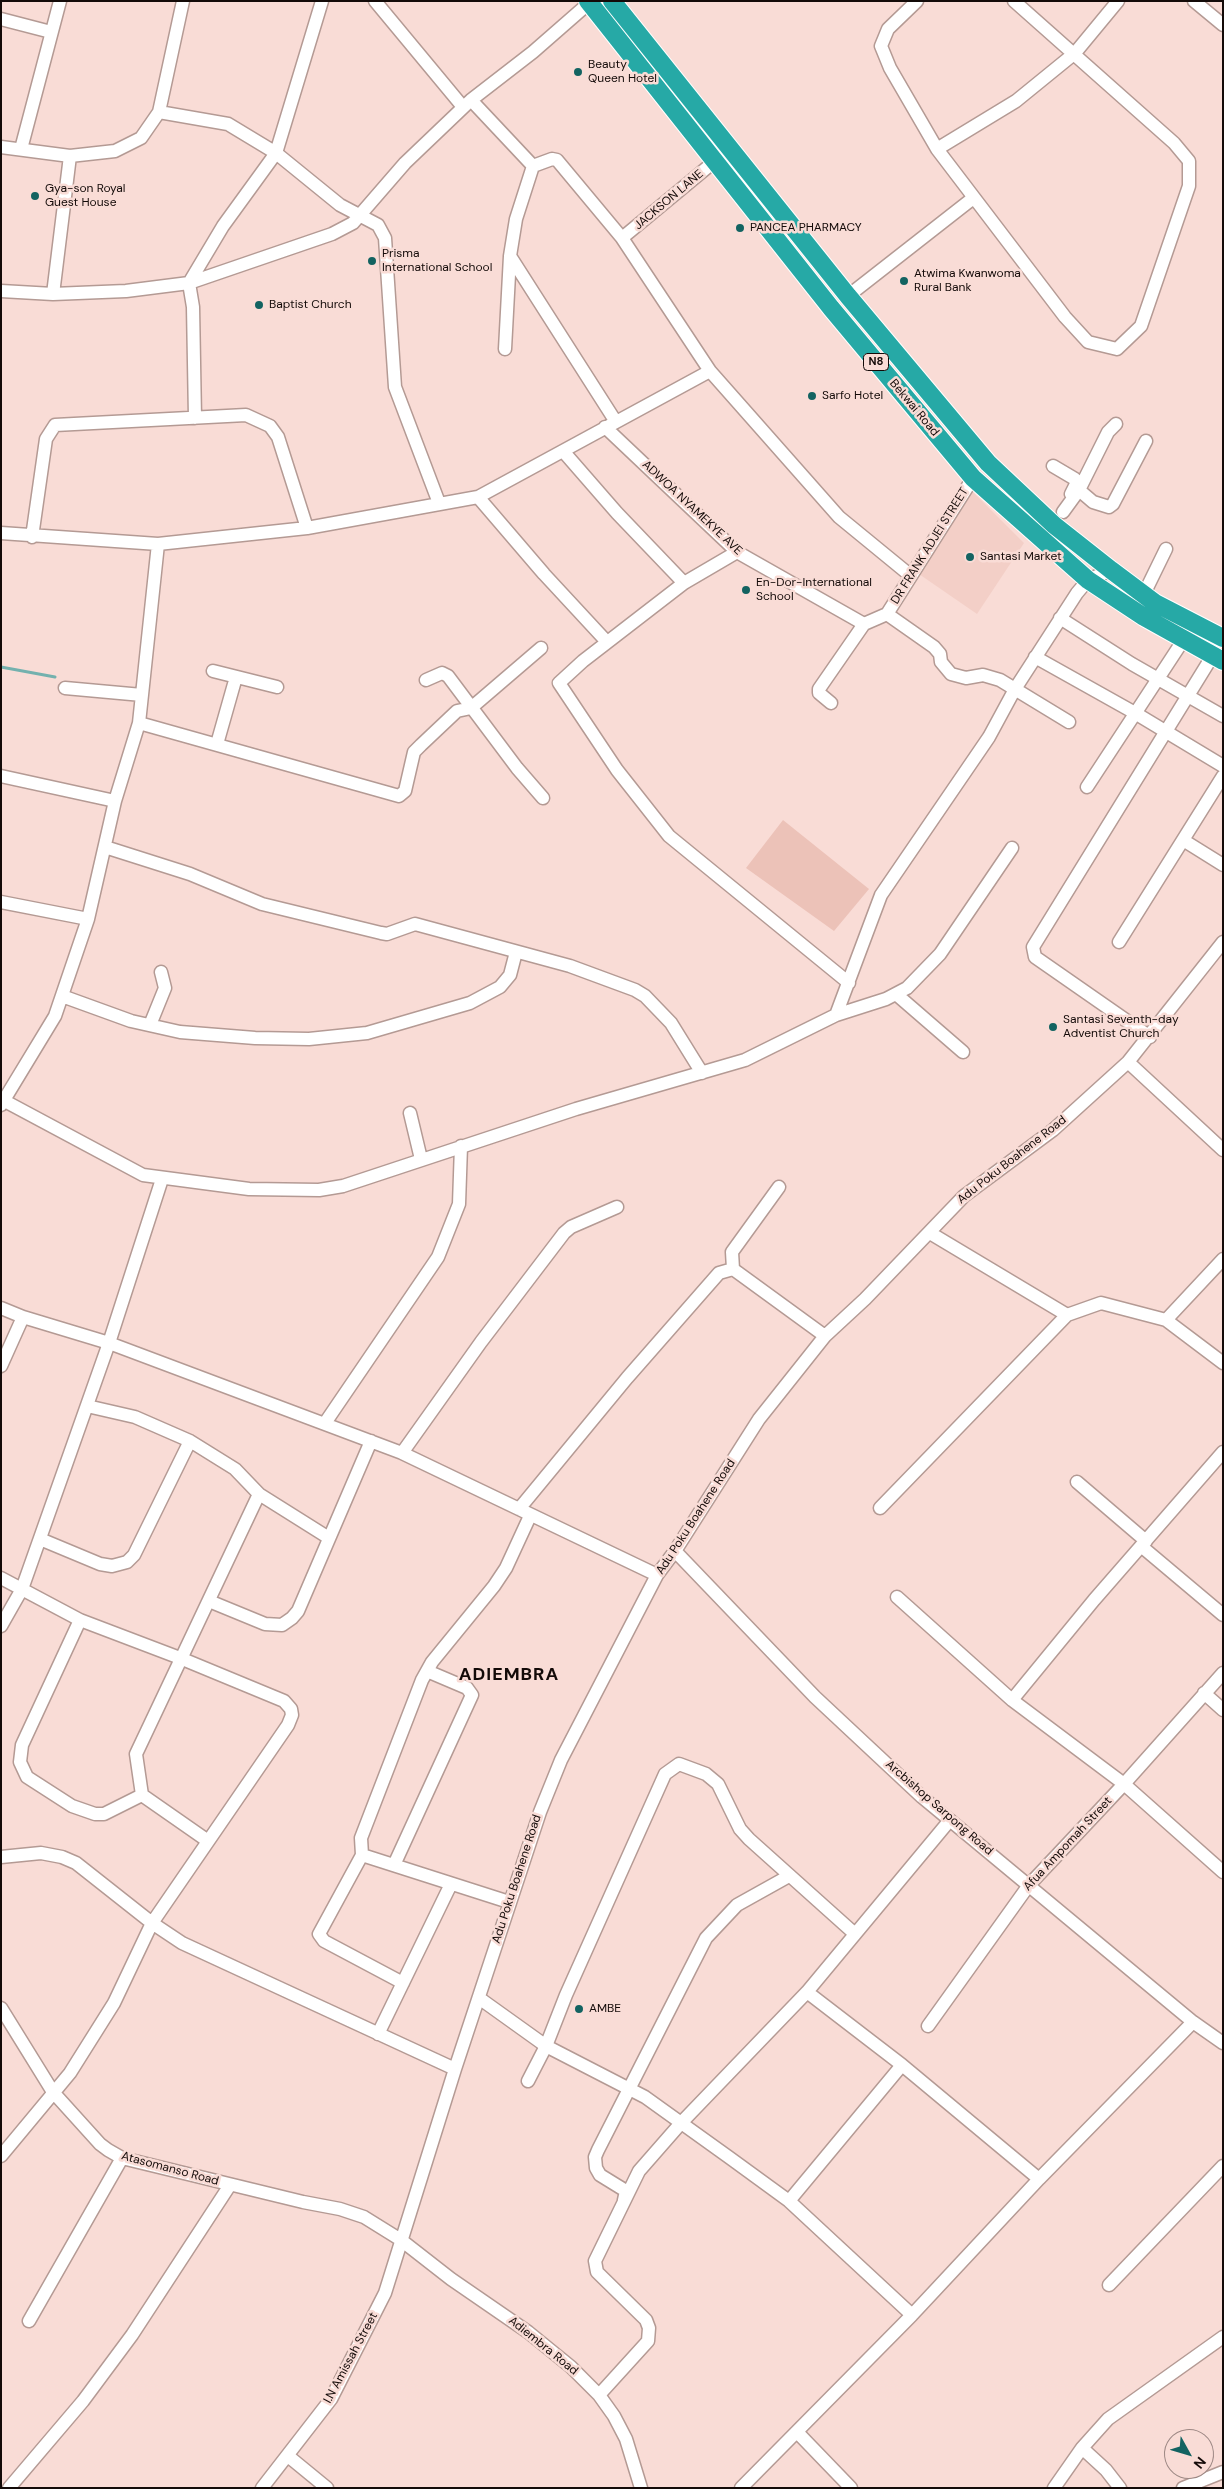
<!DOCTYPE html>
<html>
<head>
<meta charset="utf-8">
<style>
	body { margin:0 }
	#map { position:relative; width:1224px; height:2489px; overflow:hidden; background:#f9dcd6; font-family:"DM Sans",sans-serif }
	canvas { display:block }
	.frame { position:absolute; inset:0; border:2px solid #130a08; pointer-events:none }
	.north { position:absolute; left:1164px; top:2429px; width:50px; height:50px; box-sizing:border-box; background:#f9dcd6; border:1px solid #9d8884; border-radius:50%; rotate:129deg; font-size:14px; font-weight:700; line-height:20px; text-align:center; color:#130a08 }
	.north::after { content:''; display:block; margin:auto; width:18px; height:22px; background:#136361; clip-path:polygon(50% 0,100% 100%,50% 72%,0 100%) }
</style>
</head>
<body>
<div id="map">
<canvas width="1224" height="2489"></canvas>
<div class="frame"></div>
<div class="north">N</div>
</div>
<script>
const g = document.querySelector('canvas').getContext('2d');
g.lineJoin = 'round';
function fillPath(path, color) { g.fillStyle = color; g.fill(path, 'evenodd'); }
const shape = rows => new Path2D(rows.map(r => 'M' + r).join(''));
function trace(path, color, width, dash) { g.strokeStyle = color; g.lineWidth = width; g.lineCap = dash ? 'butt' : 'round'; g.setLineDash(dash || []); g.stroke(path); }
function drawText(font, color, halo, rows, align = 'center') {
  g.font = font + ' "DM Sans",sans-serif'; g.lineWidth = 5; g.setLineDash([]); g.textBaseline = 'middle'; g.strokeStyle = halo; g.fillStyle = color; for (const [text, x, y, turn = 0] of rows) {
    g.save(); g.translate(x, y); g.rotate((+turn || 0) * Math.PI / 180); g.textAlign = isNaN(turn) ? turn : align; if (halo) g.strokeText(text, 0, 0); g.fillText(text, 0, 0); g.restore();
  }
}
const built = shape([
	[970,489,1024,543,977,614,916,572]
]);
const green = shape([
	[783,820,869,889,834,931,746,868]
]);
const stream = shape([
	[1,667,55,677]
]);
const minor = shape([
	[375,1,463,107],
	[917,1,888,29,881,46,890,68,937,149,1065,317,1088,342,1117,349,1141,326,1189,186,1189,161,1174,143,1014,1],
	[1194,1,1223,25],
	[1,19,51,32],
	[471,100,533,166],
	[159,112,228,124,276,153,340,205,378,225,385,238,395,387,439,503],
	[1,147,70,156,115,151,141,138,159,112,183,1],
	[21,149,60,1],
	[937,149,1016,101,1075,53,1118,1],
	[533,166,552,159,557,160,622,238,710,371,839,517,911,576],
	[622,238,715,161],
	[510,256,616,422],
	[1,291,53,294,126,291,189,283,332,234,353,223,405,163,471,100,533,52,589,3],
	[53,294,70,156],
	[848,296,972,199],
	[505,349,510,256,516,219,533,166],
	[195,418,193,307,189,283,223,226,276,153,322,1],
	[605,427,737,552,864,624],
	[563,451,617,513,684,583],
	[1053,466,1075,479,1076,484,1071,494],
	[1079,490,1093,502,1109,507,1113,504,1146,441],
	[478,497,544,574,607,642],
	[1063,512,1079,490,1108,432,1116,424],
	[1,533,158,544,307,528,478,497,710,371],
	[32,537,46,439,55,425,246,415,270,426,278,437,307,528],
	[737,552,684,583,583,661,559,683,617,770,669,836,849,983],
	[1144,594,1166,549],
	[887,614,934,647,940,654,941,662,951,674,966,678,983,675,1000,680,1069,722],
	[887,614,973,478],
	[1060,618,1132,664,1223,716],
	[1035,657,1135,713,1223,766],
	[213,671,277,687],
	[426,680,442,673,448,676,517,768,543,798],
	[65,688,142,695],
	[831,703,819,693,819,689,864,624,887,614],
	[139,723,399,796,405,791,414,752,421,745,457,711,471,708,541,648],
	[217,744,236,677],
	[1,776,115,801],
	[1087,787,1184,639],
	[1183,840,1223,865],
	[105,847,190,874,262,904,381,933,387,934,415,924,570,966,635,990,645,996,671,1023,702,1073],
	[1,902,88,919],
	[1119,942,1223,776],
	[896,994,963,1052],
	[62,996,131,1021,180,1032,255,1038,309,1039,367,1033,470,1003,500,987,510,975,516,952],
	[836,1015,886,999,907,988,940,954,1012,848],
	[150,1025,165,988,161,972],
	[1150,1037,1035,957,1033,947,1213,655],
	[1128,1062,1223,1150],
	[1,1099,143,1175,249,1189,319,1190,343,1186,576,1109,745,1060,836,1015,881,895,989,737,1015,689,1077,593,1088,580,1111,570],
	[1,1105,55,1016,88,919,115,801,139,723,158,544],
	[410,1113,421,1159],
	[930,1233,1067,1315,1101,1303,1166,1320,1223,1363],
	[733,1269,825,1336],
	[1,1308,23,1317],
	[1166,1320,1223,1259],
	[1,1366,23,1317,109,1343,402,1453,657,1575],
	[87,1406,135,1417,190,1441,235,1469,259,1494,329,1538],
	[325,1423,438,1257,459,1204,461,1146],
	[402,1453,481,1342,564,1233,571,1227,617,1207],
	[1077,1482,1146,1541],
	[880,1508,1067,1315],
	[519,1509,627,1378,719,1273,733,1269,732,1252,779,1187],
	[40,1539,100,1564,112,1566,127,1562,134,1555,190,1441],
	[1141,1546,1223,1615],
	[675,1551,815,1697,922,1797,1193,2022,1223,2043],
	[1,1578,80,1620,180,1658,284,1701,291,1709,292,1715,288,1725,152,1923,114,2003,70,2073,1,2156],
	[897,1597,1012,1700,1124,1784,1223,1872],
	[209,1601,265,1624,282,1625,292,1618,298,1611,371,1441],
	[80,1620,22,1745,20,1762,27,1777,72,1806,95,1814,104,1814,142,1795],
	[1,1626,22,1589,109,1343,162,1179],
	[1204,1693,1223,1710],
	[1012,1700,1094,1600,1223,1452],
	[208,1841,142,1795,136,1754,259,1494],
	[362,1855,509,1902],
	[1,1857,41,1853,62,1857,76,1863,152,1923,182,1943,455,2069],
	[394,1865,472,1695,467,1688,427,1671],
	[403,1983,324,1941,319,1934,362,1855,361,1838,422,1680,432,1662,494,1586,506,1568,530,1516],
	[807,1992,902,2065,1039,2179],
	[479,1998,546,2046,645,2097,730,2158,789,2201,912,2315],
	[1,2008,53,2092,100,2144,108,2150,122,2158,303,2202,340,2209,364,2217,401,2240,451,2279,528,2332,571,2367,599,2395,614,2416,626,2439,641,2488],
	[928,2026,1029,1885,1124,1784,1223,1673],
	[378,2034,451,1884],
	[528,2081,546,2046,566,1995,665,1774,679,1764,706,1774,718,1784,740,1829,749,1839,855,1934],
	[624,2200,626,2191,600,2175,596,2168,595,2157,598,2150,706,1938,737,1905,789,1876],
	[789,2201,902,2065],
	[1109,2285,1223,2166],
	[29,2321,122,2158],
	[599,2395,648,2341,649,2328,646,2320,597,2272,595,2261,639,2171,681,2123,807,1992,950,1820],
	[797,2432,851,2488],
	[1082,2448,1106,2470,1120,2488],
	[288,2456,327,2488],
	[9,2488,83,2401,132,2335,230,2185],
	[262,2488,331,2399,385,2293,455,2069,540,1812,561,1760,657,1575,675,1551,759,1419,825,1336,865,1299,964,1196,1053,1130,1128,1062,1223,942],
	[741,2488,912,2315,1039,2179,1193,2022],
	[1054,2488,1082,2448,1108,2419,1223,2337],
	[1183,2488,1223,2472]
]);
const highway = shape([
	[588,1,831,308,973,478,1088,580,1144,617,1223,661],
	[612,1,848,296,988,463,1054,525,1111,570,1155,603,1223,638]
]);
const markers = [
	[578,72,5,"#136361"],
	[35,196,5,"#136361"],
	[740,228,5,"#136361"],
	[372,261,5,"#136361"],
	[904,281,5,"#136361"],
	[259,305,5,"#136361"],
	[812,396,5,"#136361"],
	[970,557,5,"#136361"],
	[746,590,5,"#136361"],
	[1053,1027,5,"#136361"],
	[579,2009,5,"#136361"]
];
const shields = [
	[876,362,25]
];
const shieldNames = [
	["N8",876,362]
];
const poiNames = [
	["Beauty",588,65],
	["Queen Hotel",588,79],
	["Gya-son Royal",45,189],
	["Guest House",45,203],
	["PANCEA PHARMACY",750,228],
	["Prisma",382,254],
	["International School",382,268],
	["Atwima Kwanwoma",914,274],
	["Rural Bank",914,288],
	["Baptist Church",269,305],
	["Sarfo Hotel",822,396],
	["Santasi Market",980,557],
	["En-Dor-International",756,583],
	["School",756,597],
	["Santasi Seventh-day",1063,1020],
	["Adventist Church",1063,1034],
	["AMBE",589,2009]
];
const streetNames = [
	["JACKSON LANE",669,200,-40],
	["Bekwai Road",914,408,50],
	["ADWOA NYAMEKYE AVE",692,508,43],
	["DR FRANK ADJEI STREET",930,546,-58],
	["Adu Poku Boahene Road",1012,1160,-38],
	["Adu Poku Boahene Road",696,1517,-57],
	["Arcbishop Sarpong Road",939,1808,41],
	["Afua Ampomah Street",1068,1844,-47],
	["Adu Poku Boahene Road",517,1879,-72],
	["Atasomanso Road",170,2169,15],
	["Adiembra Road",543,2346,39],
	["I.N Amissah Street",351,2358,-62]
];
const districtNames = [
	["ADIEMBRA",509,1675]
];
fillPath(built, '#f3cfc7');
fillPath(green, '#ecc2b8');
trace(stream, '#74b1ae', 3);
trace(minor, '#b49a94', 15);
trace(highway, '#fff', 20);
trace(minor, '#fff', 12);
trace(highway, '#26a9a6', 18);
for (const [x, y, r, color] of markers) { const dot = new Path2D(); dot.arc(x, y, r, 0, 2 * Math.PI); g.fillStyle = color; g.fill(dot); trace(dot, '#f9dcd6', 2); }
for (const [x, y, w] of shields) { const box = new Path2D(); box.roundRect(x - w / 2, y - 8.5, w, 17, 4); g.fillStyle = '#f9dcd6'; g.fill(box); trace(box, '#130a08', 1); }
drawText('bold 11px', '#130a08', null, shieldNames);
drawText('12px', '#130a08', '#f9dcd6', poiNames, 'left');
drawText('12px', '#130a08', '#f9dcd6', streetNames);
g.letterSpacing = '1px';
drawText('bold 18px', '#130a08', '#f9dcd6', districtNames);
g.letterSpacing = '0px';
</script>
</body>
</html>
